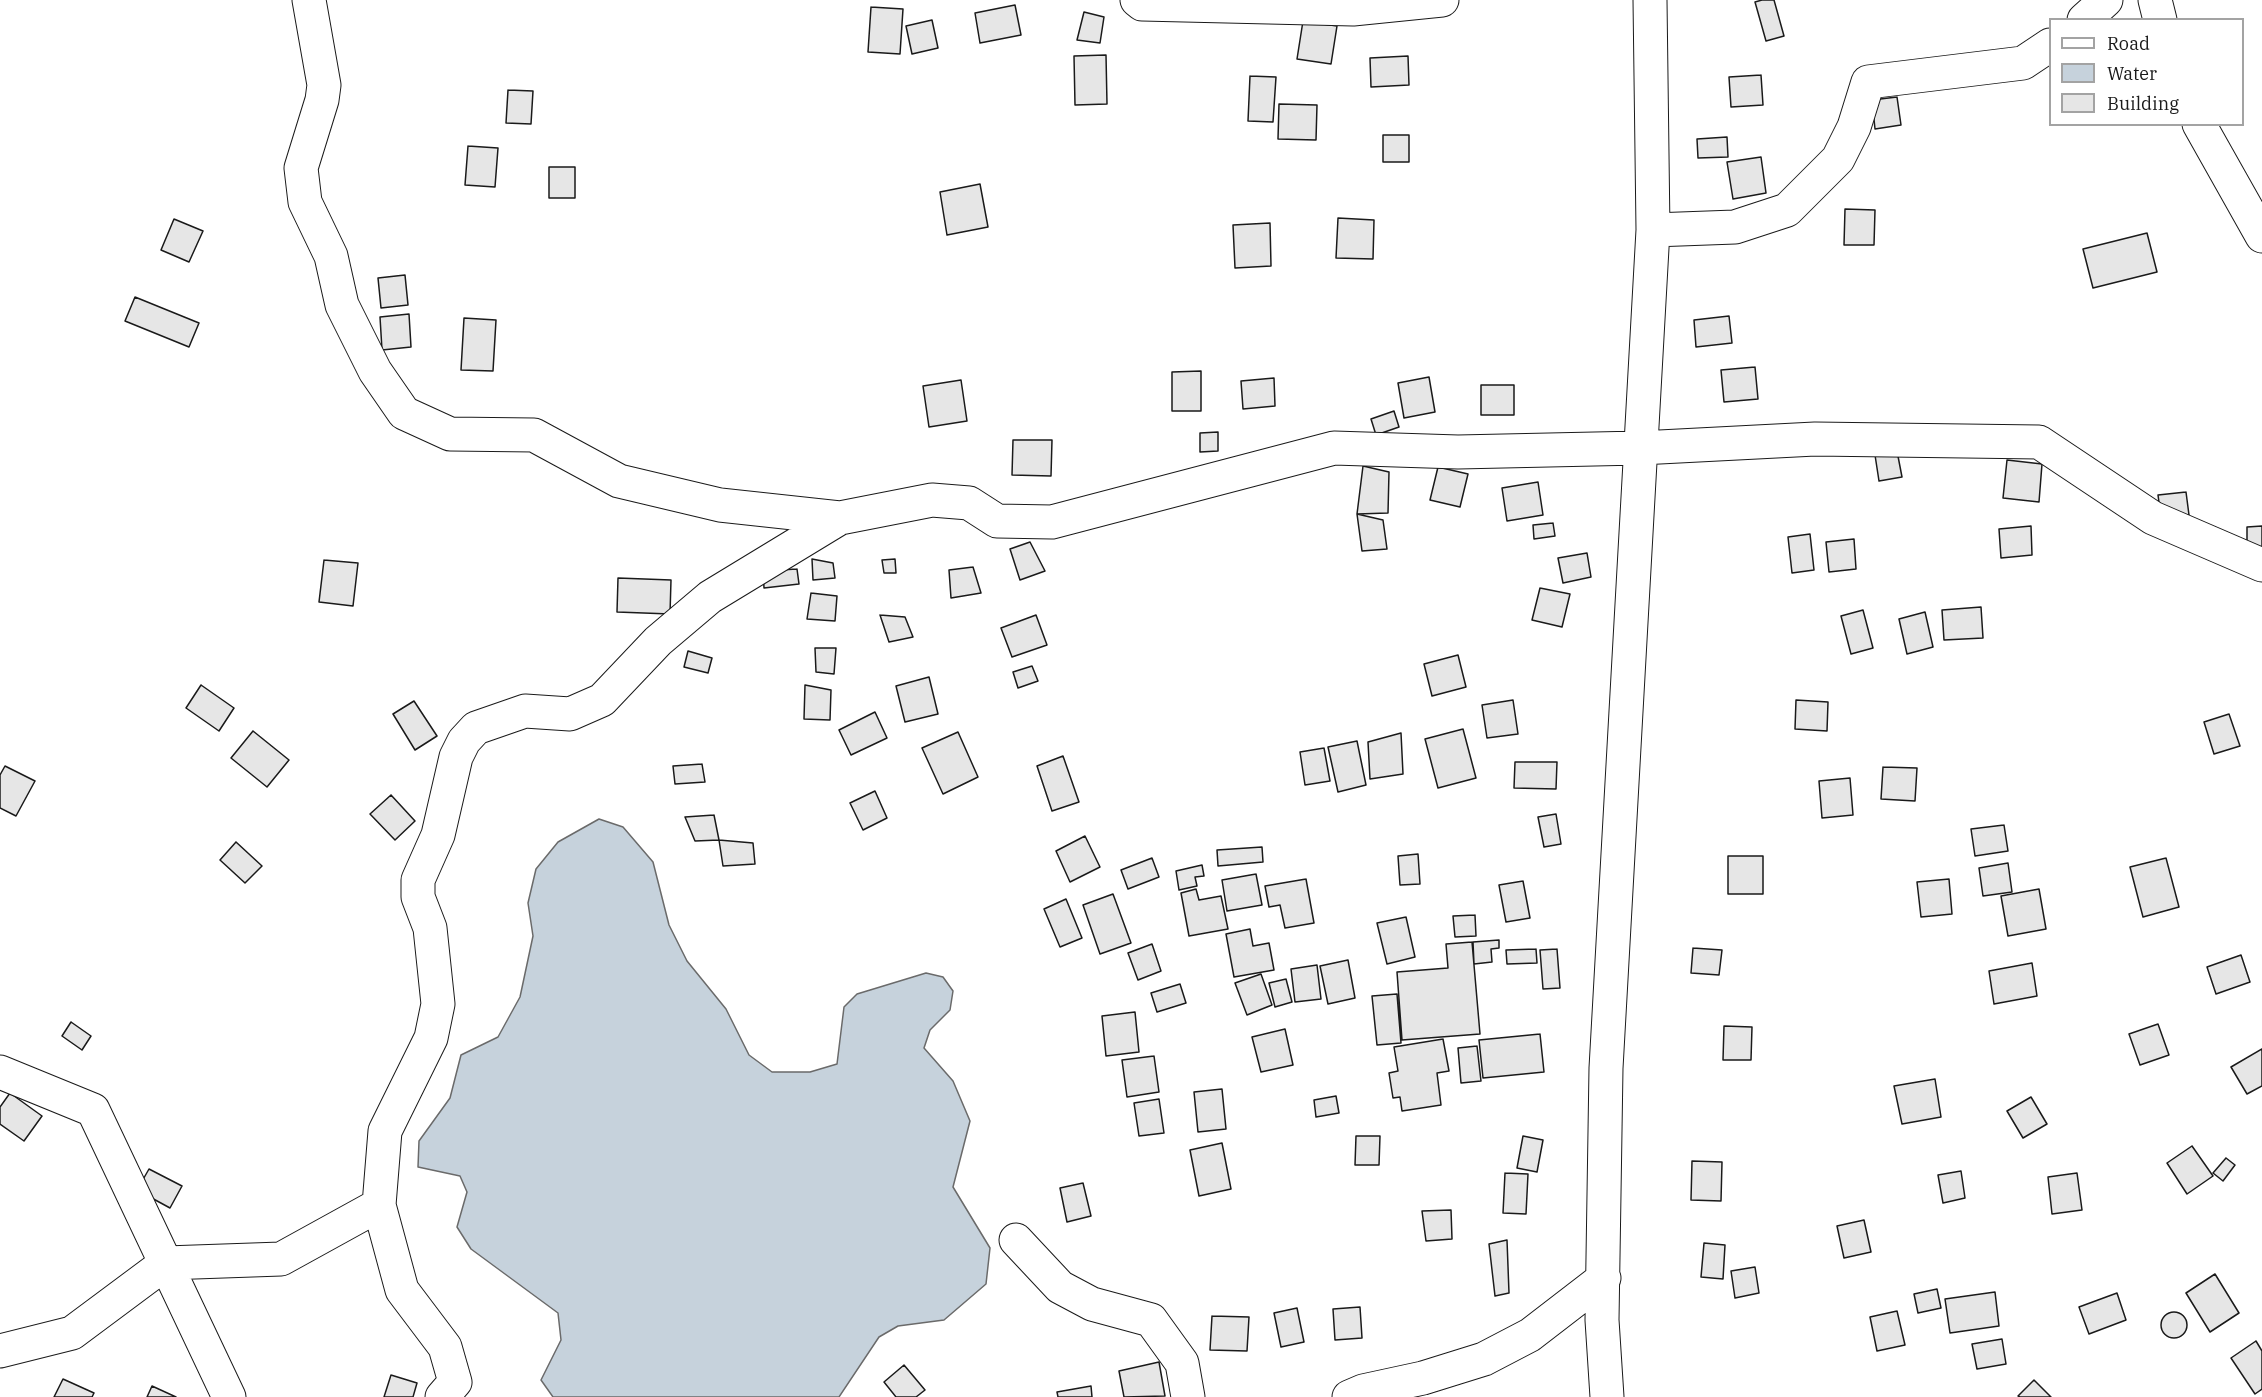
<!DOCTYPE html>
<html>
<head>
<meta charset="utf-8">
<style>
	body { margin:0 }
	#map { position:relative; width:2262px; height:1397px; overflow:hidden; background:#fff; font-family:"IBM Plex Serif",serif }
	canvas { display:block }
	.legend { position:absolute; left:2049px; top:18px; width:195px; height:108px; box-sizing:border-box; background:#fff; border:2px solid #a3a3a3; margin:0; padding:8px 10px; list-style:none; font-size:18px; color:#1a1a1a }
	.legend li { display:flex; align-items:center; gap:12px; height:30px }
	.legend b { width:30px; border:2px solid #a3a3a3 }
</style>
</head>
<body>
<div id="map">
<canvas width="2262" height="1397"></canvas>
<ul class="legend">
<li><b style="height:8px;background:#fff"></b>Road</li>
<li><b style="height:16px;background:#c6d2dc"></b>Water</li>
<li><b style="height:16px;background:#e6e6e6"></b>Building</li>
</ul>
</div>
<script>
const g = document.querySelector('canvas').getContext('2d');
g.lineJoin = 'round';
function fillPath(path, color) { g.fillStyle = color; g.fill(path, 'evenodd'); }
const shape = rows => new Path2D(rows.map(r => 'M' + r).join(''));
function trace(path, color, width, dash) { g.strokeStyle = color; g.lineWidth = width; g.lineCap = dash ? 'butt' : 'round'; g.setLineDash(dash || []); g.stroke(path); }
const water = shape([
	[599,819,623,827,653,862,669,925,687,961,726,1009,749,1055,772,1072,810,1072,837,1064,844,1007,857,994,926,973,943,977,953,991,950,1010,930,1030,924,1048,953,1081,970,1121,953,1187,990,1248,986,1284,944,1320,898,1326,879,1337,839,1397,553,1397,541,1380,561,1340,558,1313,471,1249,457,1227,467,1192,460,1176,418,1167,419,1141,450,1098,461,1055,498,1037,520,997,533,936,528,903,536,869,558,842,599,819]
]);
const building = shape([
	[1762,0,1774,0,1784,36,1766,41,1755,2,1762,0],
	[1015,5,1021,35,980,43,975,13,1015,5],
	[871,7,903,9,900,54,868,52,871,7],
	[1084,12,1104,17,1100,43,1077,40,1084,12],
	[932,20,938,48,912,54,906,26,932,20],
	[1303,21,1337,26,1331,64,1297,59,1303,21],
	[1106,55,1107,104,1075,105,1074,56,1106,55],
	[1408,56,1409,85,1371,87,1370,58,1408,56],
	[1761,75,1763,105,1731,107,1729,77,1761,75],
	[1250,76,1276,77,1273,122,1248,121,1250,76],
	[508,90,533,91,531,124,506,123,508,90],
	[1897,97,1901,125,1875,129,1872,100,1897,97],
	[1279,104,1317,105,1316,140,1278,139,1279,104],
	[1383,135,1409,135,1409,162,1383,162,1383,135],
	[1727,137,1728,157,1698,158,1697,139,1727,137],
	[468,146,498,148,495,187,465,185,468,146],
	[1761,157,1766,193,1733,199,1727,162,1761,157],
	[549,167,575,167,575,198,549,198,549,167],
	[980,184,988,227,947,235,940,192,980,184],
	[1845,209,1875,210,1874,245,1844,245,1845,209],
	[1338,218,1374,220,1373,259,1336,258,1338,218],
	[174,219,203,231,189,262,161,250,174,219],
	[1270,223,1271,266,1235,268,1233,225,1270,223],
	[2147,233,2157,272,2093,288,2083,249,2147,233],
	[405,275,408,305,381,308,378,278,405,275],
	[135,297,199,323,189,347,125,321,135,297],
	[409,314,411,347,382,350,380,317,409,314],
	[1729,316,1732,343,1696,347,1694,320,1729,316],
	[464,318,496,320,493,371,461,370,464,318],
	[1755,367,1758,399,1724,402,1721,370,1755,367],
	[1201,371,1201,411,1172,411,1172,372,1201,371],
	[1429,377,1435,412,1404,418,1398,383,1429,377],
	[1274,378,1275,406,1243,409,1241,381,1274,378],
	[961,380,967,421,929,427,923,386,961,380],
	[1481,385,1514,385,1514,415,1481,415,1481,385],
	[1394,411,1399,427,1376,435,1371,419,1394,411],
	[1218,432,1218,451,1200,452,1200,433,1218,432],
	[1013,440,1052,440,1051,476,1012,475,1013,440],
	[1897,451,1902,477,1879,481,1875,455,1897,451],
	[2007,460,2042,464,2039,502,2003,498,2007,460],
	[1363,466,1389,472,1388,513,1357,514,1363,466],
	[1438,467,1468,474,1460,507,1430,500,1438,467],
	[1538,482,1543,515,1507,521,1502,488,1538,482],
	[2186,492,2189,515,2161,518,2158,495,2186,492],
	[1357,514,1383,520,1387,549,1362,551,1357,514],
	[1553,523,1555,536,1534,539,1533,525,1553,523],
	[2031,526,2032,555,2001,558,1999,529,2031,526],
	[2262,526,2262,552,2247,552,2247,527,2262,526],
	[1810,534,1814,570,1792,573,1788,537,1810,534],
	[1854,539,1856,569,1829,572,1826,542,1854,539],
	[1030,542,1045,571,1020,580,1010,549,1030,542],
	[1587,553,1591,577,1563,583,1558,558,1587,553],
	[812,559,833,563,835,578,813,580,812,559],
	[895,559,896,573,884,573,882,560,895,559],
	[324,560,358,563,353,606,319,602,324,560],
	[973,567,981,593,951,598,949,570,973,567],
	[797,569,799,584,764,588,763,571,797,569],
	[618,578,671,580,670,614,617,612,618,578],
	[1540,588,1570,594,1562,627,1532,620,1540,588],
	[811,593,837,596,835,621,807,619,811,593],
	[1981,607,1983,638,1944,640,1942,610,1981,607],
	[1863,610,1873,648,1851,654,1841,616,1863,610],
	[1925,612,1933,647,1907,654,1899,619,1925,612],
	[880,615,905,617,913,637,889,642,880,615],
	[1036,615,1047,645,1012,657,1001,628,1036,615],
	[815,648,836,648,834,674,816,672,815,648],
	[688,651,712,658,708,673,684,667,688,651],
	[1458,655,1466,687,1432,696,1424,664,1458,655],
	[1032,666,1038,681,1018,688,1013,672,1032,666],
	[929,677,938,714,905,722,896,686,929,677],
	[201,685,234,708,219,731,186,708,201,685],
	[805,685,831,690,830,720,804,719,805,685],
	[1513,700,1518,734,1487,738,1482,705,1513,700],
	[1796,700,1828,702,1827,731,1795,729,1796,700],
	[414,701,437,736,415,750,393,714,414,701],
	[875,712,887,738,851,755,839,730,875,712],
	[2229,714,2240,746,2214,754,2204,722,2229,714],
	[1463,729,1476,778,1438,788,1425,739,1463,729],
	[253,731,289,760,267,787,231,758,253,731],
	[958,732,978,777,943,794,922,748,958,732],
	[1401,733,1403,774,1370,779,1368,742,1401,733],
	[1357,741,1366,785,1338,792,1328,747,1357,741],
	[1324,748,1330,781,1305,785,1300,752,1324,748],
	[1063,756,1079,802,1052,811,1037,766,1063,756],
	[1515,762,1557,762,1556,789,1514,788,1515,762],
	[702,764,705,782,675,784,673,766,702,764],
	[5,766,35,781,16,816,0,808,0,775,5,766],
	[1883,767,1917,768,1915,801,1881,799,1883,767],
	[1850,778,1853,815,1822,818,1819,781,1850,778],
	[875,791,887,818,863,830,850,803,875,791],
	[391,795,415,821,395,840,370,814,391,795],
	[1556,814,1561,844,1544,847,1538,817,1556,814],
	[714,815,719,840,695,841,685,817,714,815],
	[2004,825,2008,851,1975,856,1971,829,2004,825],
	[1085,836,1100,867,1070,882,1056,851,1085,836],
	[719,840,753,843,755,864,723,866,719,840],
	[236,842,262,866,245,883,220,860,236,842],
	[1262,847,1263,862,1218,866,1217,850,1262,847],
	[1418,854,1420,884,1400,885,1398,856,1418,854],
	[1728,856,1763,856,1763,894,1728,894,1728,856],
	[1152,858,1159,877,1128,889,1121,870,1152,858],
	[2166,858,2179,907,2143,917,2130,867,2166,858],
	[2008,863,2012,892,1983,896,1979,868,2008,863],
	[1202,865,1204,876,1195,877,1197,886,1179,890,1176,871,1202,865],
	[1256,874,1262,905,1227,911,1222,880,1256,874],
	[1306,879,1314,923,1285,928,1280,905,1269,907,1265,886,1306,879],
	[1949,879,1952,914,1921,917,1917,882,1949,879],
	[1523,881,1530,918,1506,922,1499,885,1523,881],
	[1196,889,1199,900,1221,896,1228,929,1189,936,1181,893,1196,889],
	[2039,889,2046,929,2008,936,2001,896,2039,889],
	[1113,894,1131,943,1100,954,1083,905,1113,894],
	[1066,899,1082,938,1060,947,1044,909,1066,899],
	[1475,915,1476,936,1455,937,1453,916,1475,915],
	[1406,917,1415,957,1387,964,1377,923,1406,917],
	[1250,929,1253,946,1269,943,1274,970,1234,977,1226,934,1250,929],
	[1499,940,1499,948,1491,949,1492,962,1474,964,1473,942,1499,940],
	[1472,942,1480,1034,1402,1040,1397,972,1448,968,1446,944,1472,942],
	[1152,944,1161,971,1138,980,1128,953,1152,944],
	[1693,948,1722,950,1719,975,1691,973,1693,948],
	[1536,949,1537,963,1507,964,1506,950,1536,949],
	[1557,949,1560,988,1543,989,1540,950,1557,949],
	[2241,955,2250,982,2216,994,2207,967,2241,955],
	[1348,960,1355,998,1328,1004,1320,966,1348,960],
	[2032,963,2037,996,1994,1004,1989,971,2032,963],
	[1317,965,1321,999,1295,1002,1291,969,1317,965],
	[1261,974,1272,1005,1247,1015,1235,983,1261,974],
	[1286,979,1292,1002,1275,1007,1269,983,1286,979],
	[1180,984,1186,1003,1157,1012,1151,993,1180,984],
	[1397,994,1401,1043,1377,1045,1372,996,1397,994],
	[1135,1012,1139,1052,1106,1056,1102,1016,1135,1012],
	[71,1022,91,1036,82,1050,62,1036,71,1022],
	[2158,1024,2169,1055,2140,1065,2129,1034,2158,1024],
	[1724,1026,1752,1027,1751,1060,1723,1060,1724,1026],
	[1285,1029,1293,1065,1261,1072,1252,1037,1285,1029],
	[1540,1034,1544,1072,1483,1078,1479,1040,1540,1034],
	[1443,1039,1449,1071,1437,1073,1441,1105,1402,1111,1400,1097,1393,1098,1389,1073,1398,1071,1394,1047,1443,1039],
	[1477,1046,1481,1081,1461,1083,1458,1048,1477,1046],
	[2262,1049,2262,1086,2247,1094,2231,1067,2262,1049],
	[1154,1056,1159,1092,1127,1097,1122,1060,1154,1056],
	[1935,1079,1941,1117,1902,1124,1894,1086,1935,1079],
	[1222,1089,1226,1129,1198,1132,1194,1092,1222,1089],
	[10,1093,42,1116,24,1141,0,1124,0,1107,10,1093],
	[1336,1096,1339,1113,1316,1117,1314,1100,1336,1096],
	[2031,1097,2047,1124,2023,1138,2007,1111,2031,1097],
	[1159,1099,1164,1133,1139,1136,1134,1103,1159,1099],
	[1356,1136,1380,1136,1379,1165,1355,1165,1356,1136],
	[1523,1136,1543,1140,1537,1172,1517,1168,1523,1136],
	[1222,1143,1231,1189,1199,1196,1190,1150,1222,1143],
	[2192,1146,2213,1176,2187,1194,2167,1163,2192,1146],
	[2226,1158,2235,1165,2223,1181,2213,1173,2226,1158],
	[1692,1161,1722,1162,1721,1201,1691,1200,1692,1161],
	[149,1169,182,1186,170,1208,137,1190,149,1169],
	[1961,1171,1965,1198,1943,1203,1938,1175,1961,1171],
	[1505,1173,1528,1174,1526,1214,1503,1213,1505,1173],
	[2077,1173,2082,1210,2052,1214,2048,1177,2077,1173],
	[1083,1183,1091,1216,1067,1222,1060,1188,1083,1183],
	[1451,1210,1452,1239,1426,1241,1422,1211,1451,1210],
	[1864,1220,1871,1252,1844,1258,1837,1226,1864,1220],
	[1507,1240,1509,1293,1495,1296,1489,1244,1507,1240],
	[1704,1243,1725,1245,1723,1279,1701,1277,1704,1243],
	[1755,1267,1759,1293,1735,1298,1731,1271,1755,1267],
	[2215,1274,2239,1313,2210,1332,2186,1293,2215,1274],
	[1937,1289,1941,1308,1918,1313,1914,1294,1937,1289],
	[1995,1292,1999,1326,1950,1333,1945,1299,1995,1292],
	[2117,1293,2126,1320,2089,1334,2079,1307,2117,1293],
	[1360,1307,1362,1338,1335,1340,1333,1309,1360,1307],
	[1297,1308,1304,1342,1281,1347,1274,1313,1297,1308],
	[1897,1311,1905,1345,1877,1351,1870,1317,1897,1311],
	'2161 1325a13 13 0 1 1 26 0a13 13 0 1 1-26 0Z',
	[1212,1316,1249,1317,1247,1351,1210,1350,1212,1316],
	[2002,1339,2006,1364,1977,1369,1972,1344,2002,1339],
	[2256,1341,2262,1351,2262,1389,2255,1394,2231,1358,2256,1341],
	[1159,1362,1165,1396,1124,1397,1119,1371,1159,1362],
	[904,1365,925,1390,916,1397,896,1397,884,1382,904,1365],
	[391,1375,417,1383,413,1397,384,1397,391,1375],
	[63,1379,94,1393,92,1397,54,1397,63,1379],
	[2034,1380,2051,1397,2020,1397,2018,1396,2034,1380],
	[152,1386,176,1397,147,1397,152,1386],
	[1091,1386,1092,1397,1058,1397,1057,1392,1091,1386]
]);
const minor = shape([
	[309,0,324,85,322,100,301,168,305,202,331,256,342,305,375,371,404,413,450,434,534,435,619,481,720,505,840,518],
	[1137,0,1142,4,1353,9,1442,0],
	[2155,0,2160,20],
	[2084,20,2106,0],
	[2199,124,2262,236],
	[1653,230,1735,227,1787,210,1838,159,1854,127,1868,82,2023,63,2050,45],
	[0,1072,93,1110,229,1397],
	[1016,1240,1060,1287,1092,1304,1151,1320,1182,1363,1188,1397],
	[0,1351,72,1333,166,1263,281,1259,379,1205],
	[442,1397,455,1382,445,1347,402,1290,379,1205,385,1131,431,1038,438,1004,430,928,418,897,418,880,438,835,456,757,464,741,476,728,525,711,570,714,602,700,658,641,710,597,840,518,932,500,969,503,997,521,1052,522,1334,448,1458,452,1640,448,1815,439,2039,442,2153,518,2262,565],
	[1349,1397,1363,1391,1423,1378,1484,1359,1530,1335,1604,1278],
	[1607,1397,1602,1320,1606,1068,1653,230,1650,0]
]);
fillPath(water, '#c6d2dc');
trace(water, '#6a6a6a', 1.5);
fillPath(building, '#e6e6e6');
trace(building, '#1a1a1a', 1.5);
trace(minor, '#1a1a1a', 35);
trace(minor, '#fff', 33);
</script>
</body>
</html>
